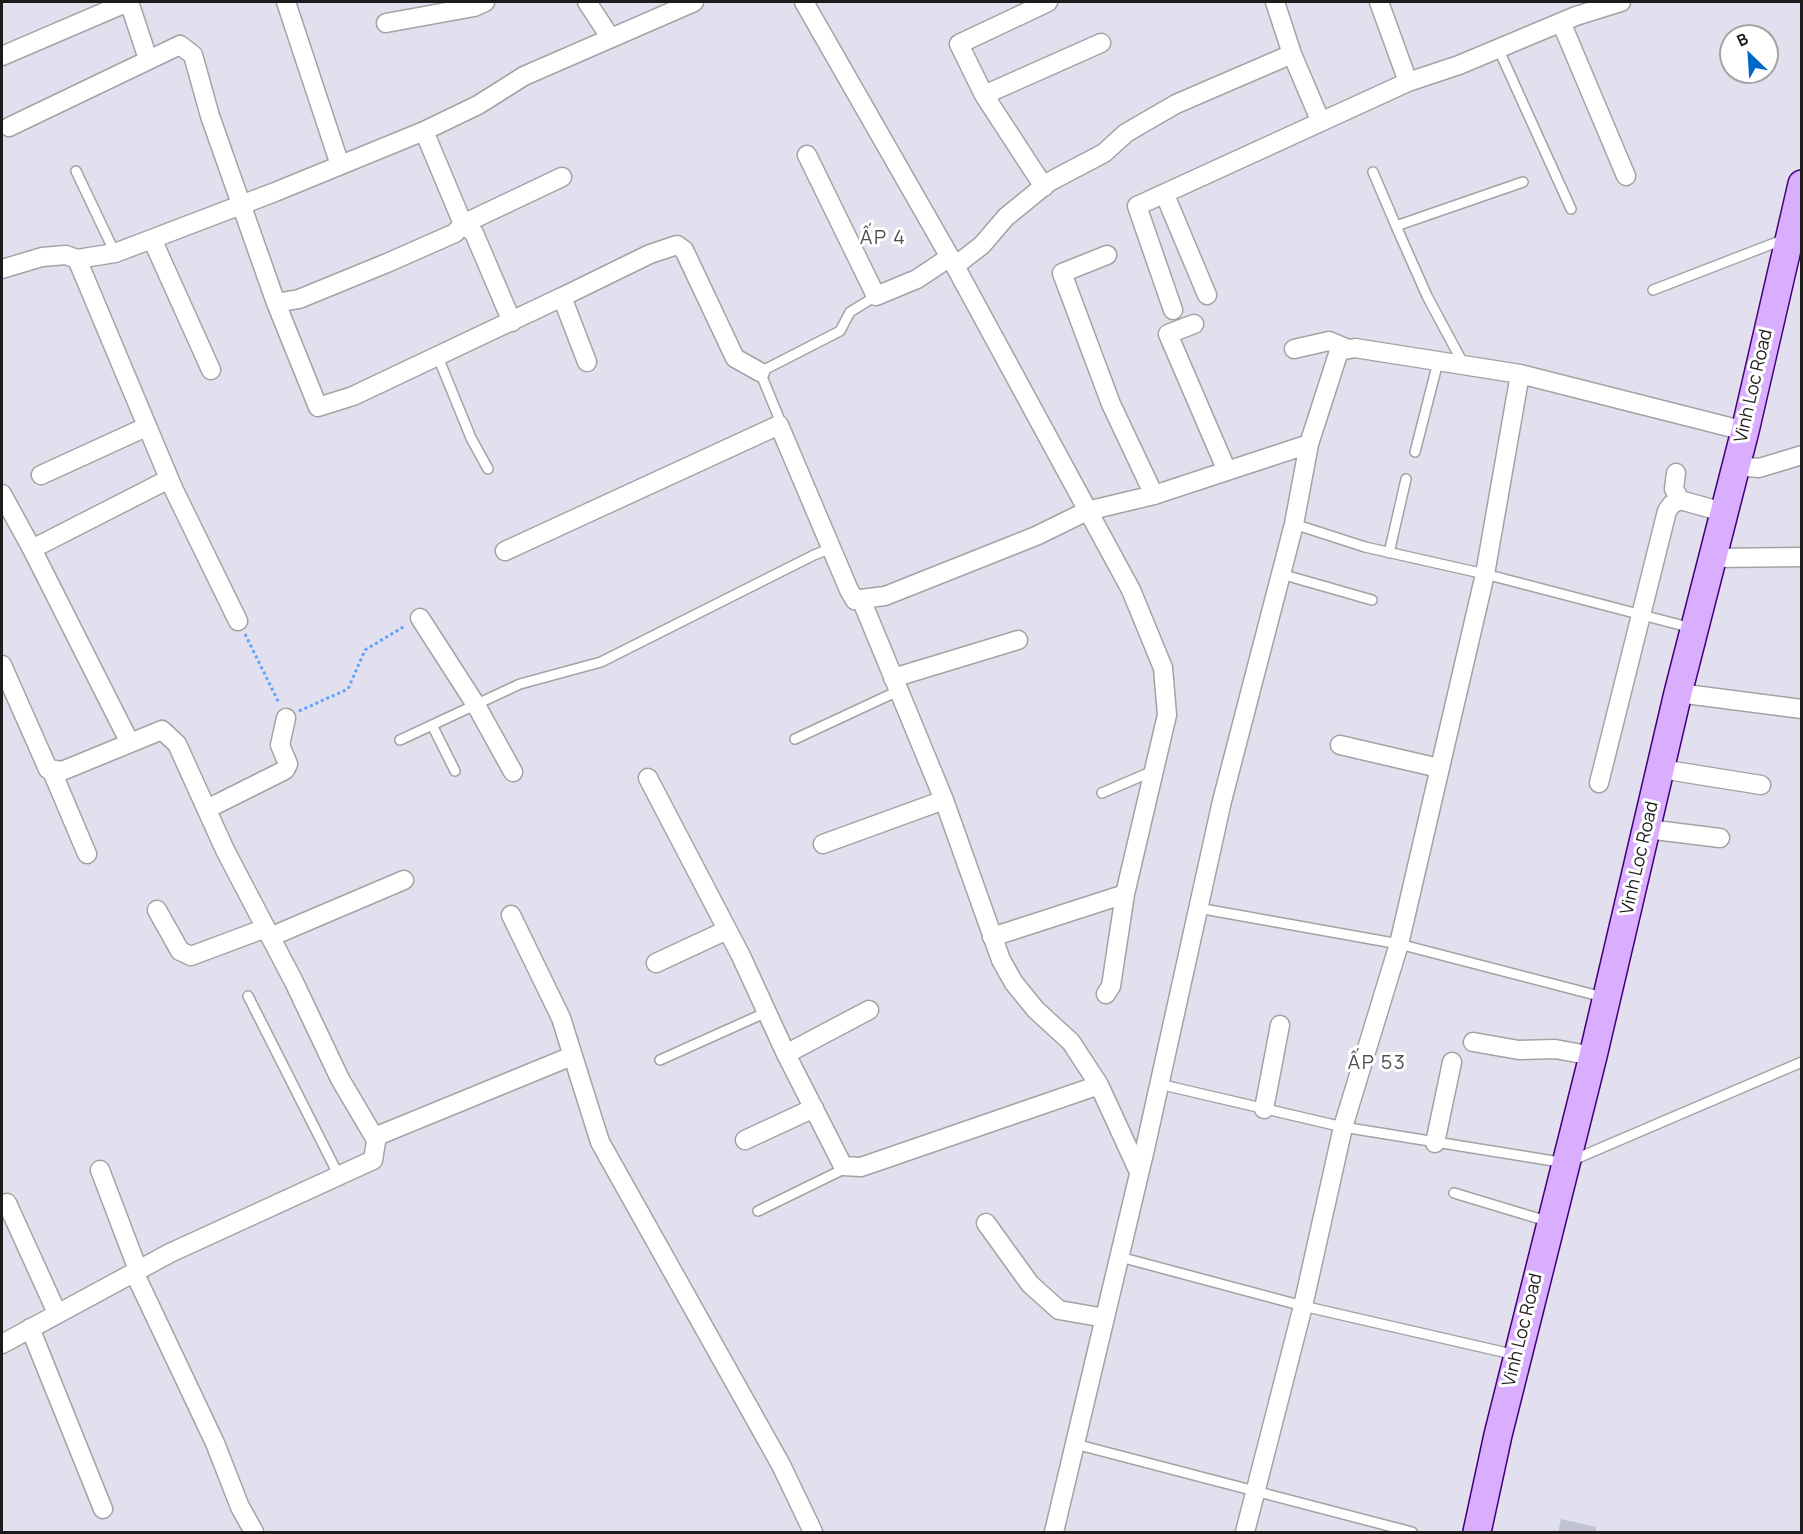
<!DOCTYPE html>
<html>
<head>
<meta charset="utf-8">
<style>
	body { margin:0 }
	#map { position:relative; width:1803px; height:1534px; overflow:hidden; background:#e2e0ef; font-family:Manrope,sans-serif }
	canvas { display:block }
	.frame { position:absolute; inset:0; border:3px solid #1c1c1c; pointer-events:none }
	.north { position:absolute; left:1719px; top:24px; width:60px; height:60px; box-sizing:border-box; background:#fff; border:2px solid #a4a4a4; border-radius:50%; rotate:335deg; font-size:16px; font-weight:700; line-height:24px; text-align:center; color:#1c1c1c }
	.north::after { content:''; display:block; margin:auto; width:21px; height:27px; background:#0068c8; clip-path:polygon(50% 0,100% 100%,50% 72%,0 100%) }
</style>
</head>
<body>
<div id="map">
<canvas width="1803" height="1534"></canvas>
<div class="frame"></div>
<div class="north">B</div>
</div>
<script>
const g = document.querySelector('canvas').getContext('2d');
g.lineJoin = 'round';
function fillPath(path, color) { g.fillStyle = color; g.fill(path, 'evenodd'); }
const shape = rows => new Path2D(rows.map(r => 'M' + r).join(''));
function trace(path, color, width, dash) { g.strokeStyle = color; g.lineWidth = width; g.lineCap = dash ? 'butt' : 'round'; g.setLineDash(dash || []); g.stroke(path); }
function drawText(font, color, halo, rows, align = 'center') {
  g.font = font + ' Manrope,sans-serif'; g.lineWidth = 6; g.setLineDash([]); g.textBaseline = 'middle'; g.strokeStyle = halo; g.fillStyle = color; for (const [text, x, y, turn = 0] of rows) {
    g.save(); g.translate(x, y); g.rotate((+turn || 0) * Math.PI / 180); g.textAlign = isNaN(turn) ? turn : align; if (halo) g.strokeText(text, 0, 0); g.fillText(text, 0, 0); g.restore();
  }
}
const building = shape([
	[1561,1519,1596,1527,1596,1533,1558,1533]
]);
const path = shape([
	[245,634,279,703],
	[299,711,348,689,365,650,405,626]
]);
const lane = shape([
	[1498,48,1571,209],
	[76,171,115,253],
	[1373,172,1396,226],
	[1653,290,1785,239],
	[438,357,471,438,488,469],
	[1464,365,1427,296,1396,226,1523,182],
	[779,425,779,418,760,372,840,331,850,312,876,296],
	[1415,452,1438,362],
	[1294,524,1365,547,1485,574,1692,628],
	[1389,553,1406,479],
	[1281,574,1372,600],
	[432,725,455,771],
	[795,739,898,691],
	[400,740,520,684,601,662,814,555,832,548],
	[1102,793,1153,771],
	[1198,908,1399,944,1603,997],
	[248,996,339,1176],
	[660,1060,767,1012],
	[1159,1084,1343,1127,1566,1163,1802,1062],
	[1454,1193,1550,1222],
	[758,1211,846,1168],
	[1120,1257,1303,1306,1516,1355],
	[1075,1444,1412,1532]
]);
const street = shape([
	[129,2,148,59],
	[286,2,340,165],
	[587,2,610,37],
	[804,2,955,266,1131,590,1163,668,1167,715,1125,894,1111,986,1106,994],
	[1275,2,1292,54],
	[1379,2,1408,82],
	[1561,22,1626,176],
	[386,23,474,7,485,2],
	[2,56,128,2],
	[984,95,1101,43],
	[9,127,180,45,193,55,210,116,276,303,318,407,353,396,562,297,587,362],
	[807,155,876,296,917,279,950,257],
	[1044,187,984,95,959,44,1048,2],
	[1165,195,1207,295],
	[152,239,211,370],
	[1107,255,1062,273,1111,404,1154,495],
	[77,259,173,488,238,621],
	[955,266,982,245,1006,217,1049,182,1104,153,1126,133,1176,104,1292,54,1320,120],
	[2,269,42,257,66,255,77,259,115,253,275,192,424,131,478,105,524,76,694,2],
	[562,297,650,254,677,245,684,250,735,358,760,372],
	[276,303,299,299,387,263,455,233,463,224,424,131],
	[1173,310,1137,206,1408,82,1459,65,1576,16,1621,2],
	[512,322,474,233,463,224,562,177],
	[1194,324,1168,334,1227,471],
	[1294,349,1329,341,1348,349],
	[1735,466,1759,468,1802,455],
	[1676,473,1674,489,1680,500,1723,512],
	[41,475,146,427],
	[2,494,32,549,169,479],
	[32,549,130,743],
	[505,551,779,425,849,590,855,600,861,599,885,596,1036,536,1087,511,1154,495,1309,444],
	[1712,558,1802,557],
	[861,599,944,800,1001,960,1014,983,1036,1010,1071,1042,1099,1085,1139,1172],
	[420,618,476,705,513,772],
	[2,665,48,769,62,771,162,730,177,744,225,850,294,982,340,1079,376,1140],
	[893,678,1018,640],
	[1678,693,1802,709],
	[1340,745,1439,768],
	[51,769,87,854],
	[1661,769,1761,785],
	[648,778,741,956,786,1054,843,1166,861,1167,1099,1085],
	[1599,783,1667,511,1672,504,1680,500],
	[207,809,285,770,288,764,280,745,286,718],
	[1647,829,1720,838],
	[823,844,944,800],
	[157,910,180,951,191,956,266,928],
	[511,915,561,1018,600,1142,781,1465,813,1532],
	[270,937,404,880],
	[992,937,1125,894],
	[656,963,727,930],
	[1473,1042,1519,1050,1555,1049,1593,1056],
	[786,1054,869,1010],
	[1264,1109,1280,1025],
	[745,1140,814,1108],
	[1435,1143,1452,1062],
	[100,1170,138,1270],
	[7,1203,57,1313],
	[986,1223,1030,1284,1059,1310,1105,1318],
	[134,1272,215,1443,240,1507,254,1532],
	[30,1328,103,1509],
	[2,1344,170,1253,373,1160,377,1136,572,1056],
	[1054,1532,1145,1149,1222,801,1294,524,1309,444,1339,351,1355,348,1520,374,1745,431],
	[1245,1532,1303,1306,1343,1127,1399,944,1485,574,1520,374]
]);
const secondary = shape([
	[1477,1532,1498,1435,1593,1056,1678,693,1745,431,1802,184]
]);
const streetNames = [
	["Vinh Loc Road",1754,386,-77],
	["Vinh Loc Road",1640,858,-77],
	["Vinh Loc Road",1523,1330,-76]
];
const neighbourhoodNames = [
	["ẤP 4",883,238],
	["ẤP 53",1377,1063]
];
fillPath(building, '#c0c2d6');
trace(lane, '#a3a3a3', 12);
trace(street, '#a3a3a3', 21);
trace(secondary, '#450076', 30);
trace(path, '#61a3ff', 3, [3, 3]);
trace(lane, '#fff', 9);
trace(street, '#fff', 18);
trace(secondary, '#d9aeff', 27);
drawText('18px', '#1c1c1c', '#fff', streetNames);
g.letterSpacing = '1.5px';
drawText('20px', '#4f4f4f', '#fff', neighbourhoodNames);
g.letterSpacing = '0px';
</script>
</body>
</html>
